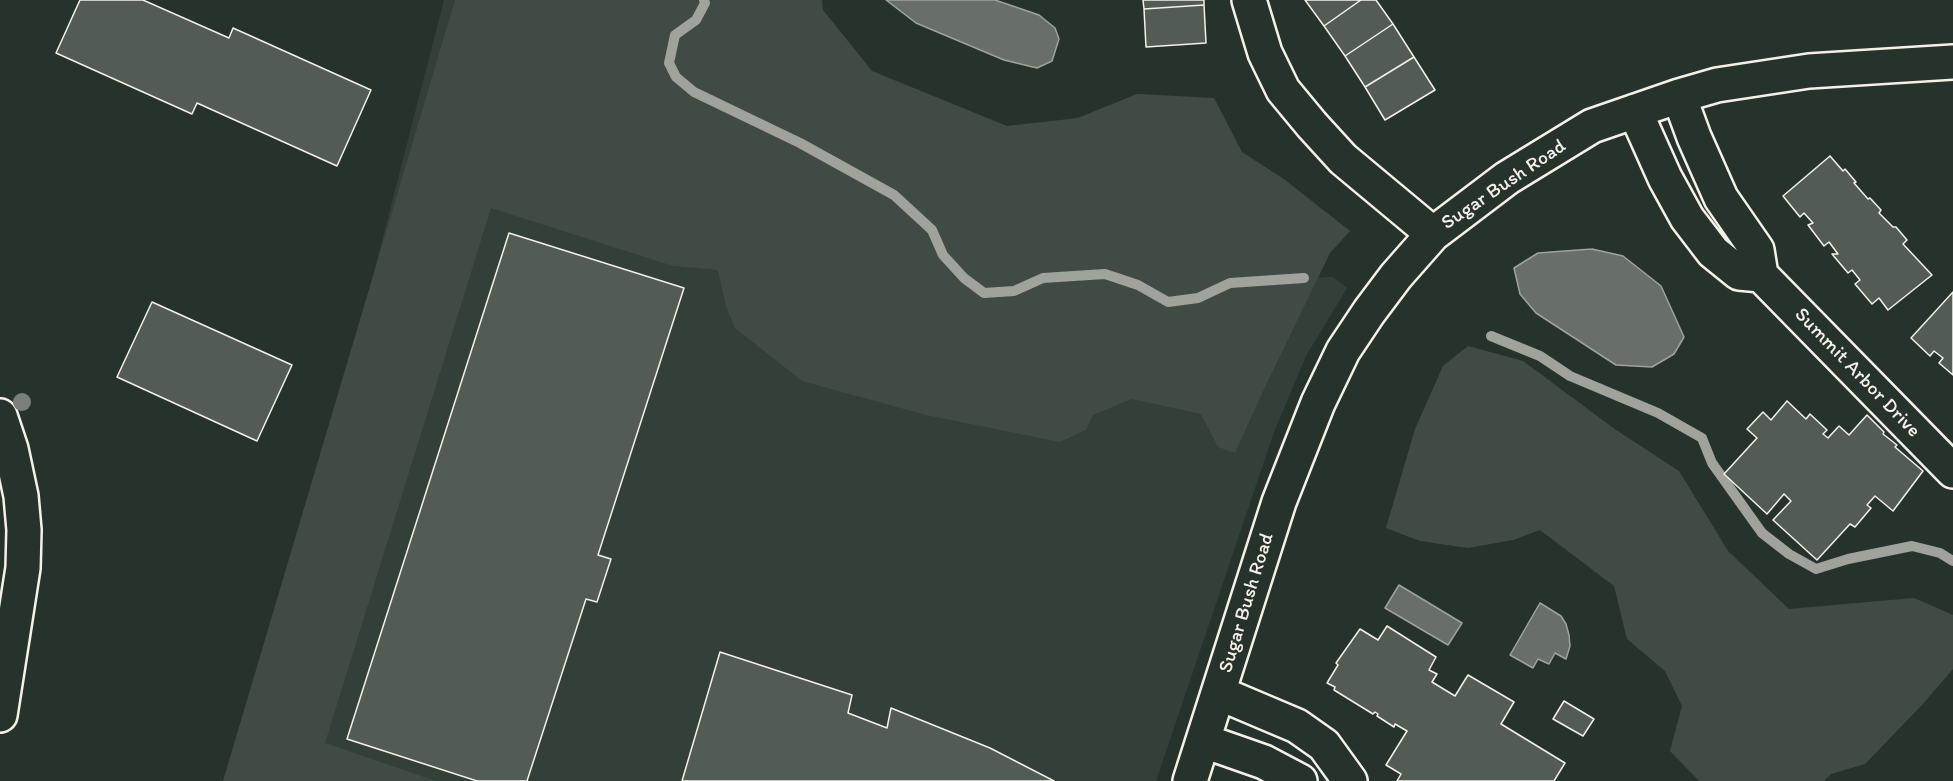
<!DOCTYPE html>
<html>
<head>
<meta charset="utf-8">
<style>
	body { margin:0 }
	canvas { display:block; background:#26332d }
</style>
</head>
<body>
<canvas width="1953" height="781"></canvas>
<script>
const g = document.querySelector('canvas').getContext('2d');
g.lineJoin = 'round';
function fillPath(path, color) { g.fillStyle = color; g.fill(path, 'evenodd'); }
const shape = rows => new Path2D(rows.map(r => 'M' + r).join(''));
function trace(path, color, width, dash) { g.strokeStyle = color; g.lineWidth = width; g.lineCap = dash ? 'butt' : 'round'; g.setLineDash(dash || []); g.stroke(path); }
function drawText(font, color, halo, rows, align = 'center') {
  g.font = font + ' Itim,sans-serif'; g.lineWidth = 6; g.setLineDash([]); g.textBaseline = 'middle'; g.strokeStyle = halo; g.fillStyle = color; for (const [text, x, y, turn = 0] of rows) {
    g.save(); g.translate(x, y); g.rotate((+turn || 0) * Math.PI / 180); g.textAlign = isNaN(turn) ? turn : align; if (halo) g.strokeText(text, 0, 0); g.fillText(text, 0, 0); g.restore();
  }
}
const built = shape([
	[444,0,704,0,1304,278,1333,277,1347,288,1306,356,1274,432,1156,781,243,781]
]);
const green = shape([
	[455,0,822,0,823,10,872,71,1007,126,1078,118,1137,94,1214,98,1242,152,1285,180,1350,231,1330,253,1265,387,1235,453,1218,447,1201,414,1132,399,1093,415,1086,430,1060,442,926,415,802,381,735,328,726,306,718,270,673,266,491,208,325,743,436,781,223,781],
	[1468,346,1523,361,1616,430,1679,471,1728,551,1789,609,1914,598,1953,615,1953,669,1921,706,1865,764,1831,774,1824,781,1699,781,1670,751,1682,706,1665,671,1627,639,1614,586,1540,530,1513,540,1468,548,1420,541,1386,528,1415,429,1443,366]
]);
const water = shape([
	[886,0,995,0,1039,15,1055,28,1059,39,1052,61,1037,68,1004,60,916,23,886,0],
	[1592,249,1623,256,1661,286,1684,337,1674,354,1652,367,1616,365,1536,313,1520,294,1514,268,1538,253,1592,249],
	[1399,585,1462,623,1448,645,1385,608,1399,585],
	[1540,603,1561,616,1566,624,1569,635,1570,646,1566,659,1555,653,1549,664,1538,659,1533,668,1510,655,1540,603]
]);
const stream = shape([
	[704,0,705,3,696,20,675,35,669,63,676,77,694,92,800,143,894,195,932,230,943,255,964,278,984,293,1014,291,1043,278,1105,274,1138,285,1168,302,1198,298,1230,283,1304,278],
	[1491,336,1540,356,1570,376,1658,413,1702,438,1712,463,1762,533,1789,554,1816,569,1848,559,1912,546,1940,553,1953,561]
]);
const building = shape([
	[80,0,143,0,229,38,233,28,371,90,337,166,197,103,192,114,56,53,80,0],
	[1143,0,1204,0,1204,5,1144,9,1143,0],
	[1305,0,1361,0,1324,26,1305,0],
	[1361,0,1376,0,1393,24,1345,56,1324,26,1361,0],
	[1204,5,1206,43,1146,47,1144,9,1204,5],
	[1393,24,1414,57,1365,87,1345,56,1393,24],
	[1414,57,1435,90,1385,120,1365,87,1414,57],
	[1830,156,1843,171,1845,169,1856,182,1854,183,1868,199,1870,198,1881,210,1879,213,1893,227,1896,227,1907,240,1903,244,1932,275,1888,310,1879,298,1872,304,1855,284,1860,280,1852,270,1848,273,1832,254,1838,254,1829,242,1824,246,1808,225,1813,223,1804,213,1800,217,1783,196,1830,156],
	[509,233,684,288,598,555,611,559,597,602,586,599,527,781,477,781,347,739,509,233],
	[1953,292,1953,375,1939,363,1943,358,1934,351,1930,356,1911,338,1953,292],
	[152,302,292,365,257,441,117,377,152,302],
	[1787,401,1806,419,1810,414,1827,430,1823,434,1828,438,1839,426,1849,435,1867,415,1884,432,1883,434,1897,445,1895,447,1923,471,1893,511,1875,496,1867,505,1871,508,1855,527,1850,524,1817,560,1773,520,1791,501,1784,494,1767,514,1724,474,1757,438,1747,429,1763,412,1771,420,1787,401],
	[1387,626,1436,657,1429,670,1437,674,1432,682,1455,696,1468,675,1514,702,1501,724,1565,763,1554,781,1397,781,1401,774,1386,765,1407,731,1395,724,1394,727,1377,716,1378,714,1375,712,1373,714,1334,690,1335,687,1327,683,1338,665,1336,663,1360,629,1378,640,1387,626],
	[720,652,852,695,848,713,887,728,891,708,990,748,1054,781,682,781,720,652],
	[1564,701,1594,719,1583,736,1553,719,1564,701]
]);
const minor = shape([
	[1249,0,1265,53,1283,90,1312,125,1343,159,1433,234],
	[1679,96,1694,137,1721,198,1757,250,1761,275,1953,471],
	[1635,111,1665,178,1687,218,1713,252,1739,273,1761,275],
	[0,416,11,449,21,496,24,530,23,568,0,715],
	[1219,693,1297,726,1324,745,1350,781],
	[1204,741,1264,762,1300,781],
	[1190,781,1279,502,1318,403,1343,351,1369,312,1396,276,1433,234,1507,178,1592,126,1679,96,1717,85,1809,71,1953,62]
]);
const trees = [
	[22,402]
];
const streetNames = [
	["Sugar Bush Road",1504,185,-34],
	["Summit Arbor Drive",1857,373,46],
	["Sugar Bush Road",1247,603,-73]
];
fillPath(built, '#333f39');
fillPath(green, '#414b45');
fillPath(water, '#676f68');
trace(water, '#9fa39b', 1.5);
trace(stream, '#9fa39b', 10);
fillPath(building, '#525c55');
trace(building, '#f4f1e8', 1.5);
trace(minor, '#f4f1e8', 38);
trace(minor, '#26332d', 33);
g.fillStyle = '#7a8079';
for (const [x, y] of trees) { g.beginPath(); g.arc(x, y, 9, 0, 2 * Math.PI); g.fill(); }
drawText('20px', '#f4f1e8', '#26332d', streetNames);
</script>
</body>
</html>
